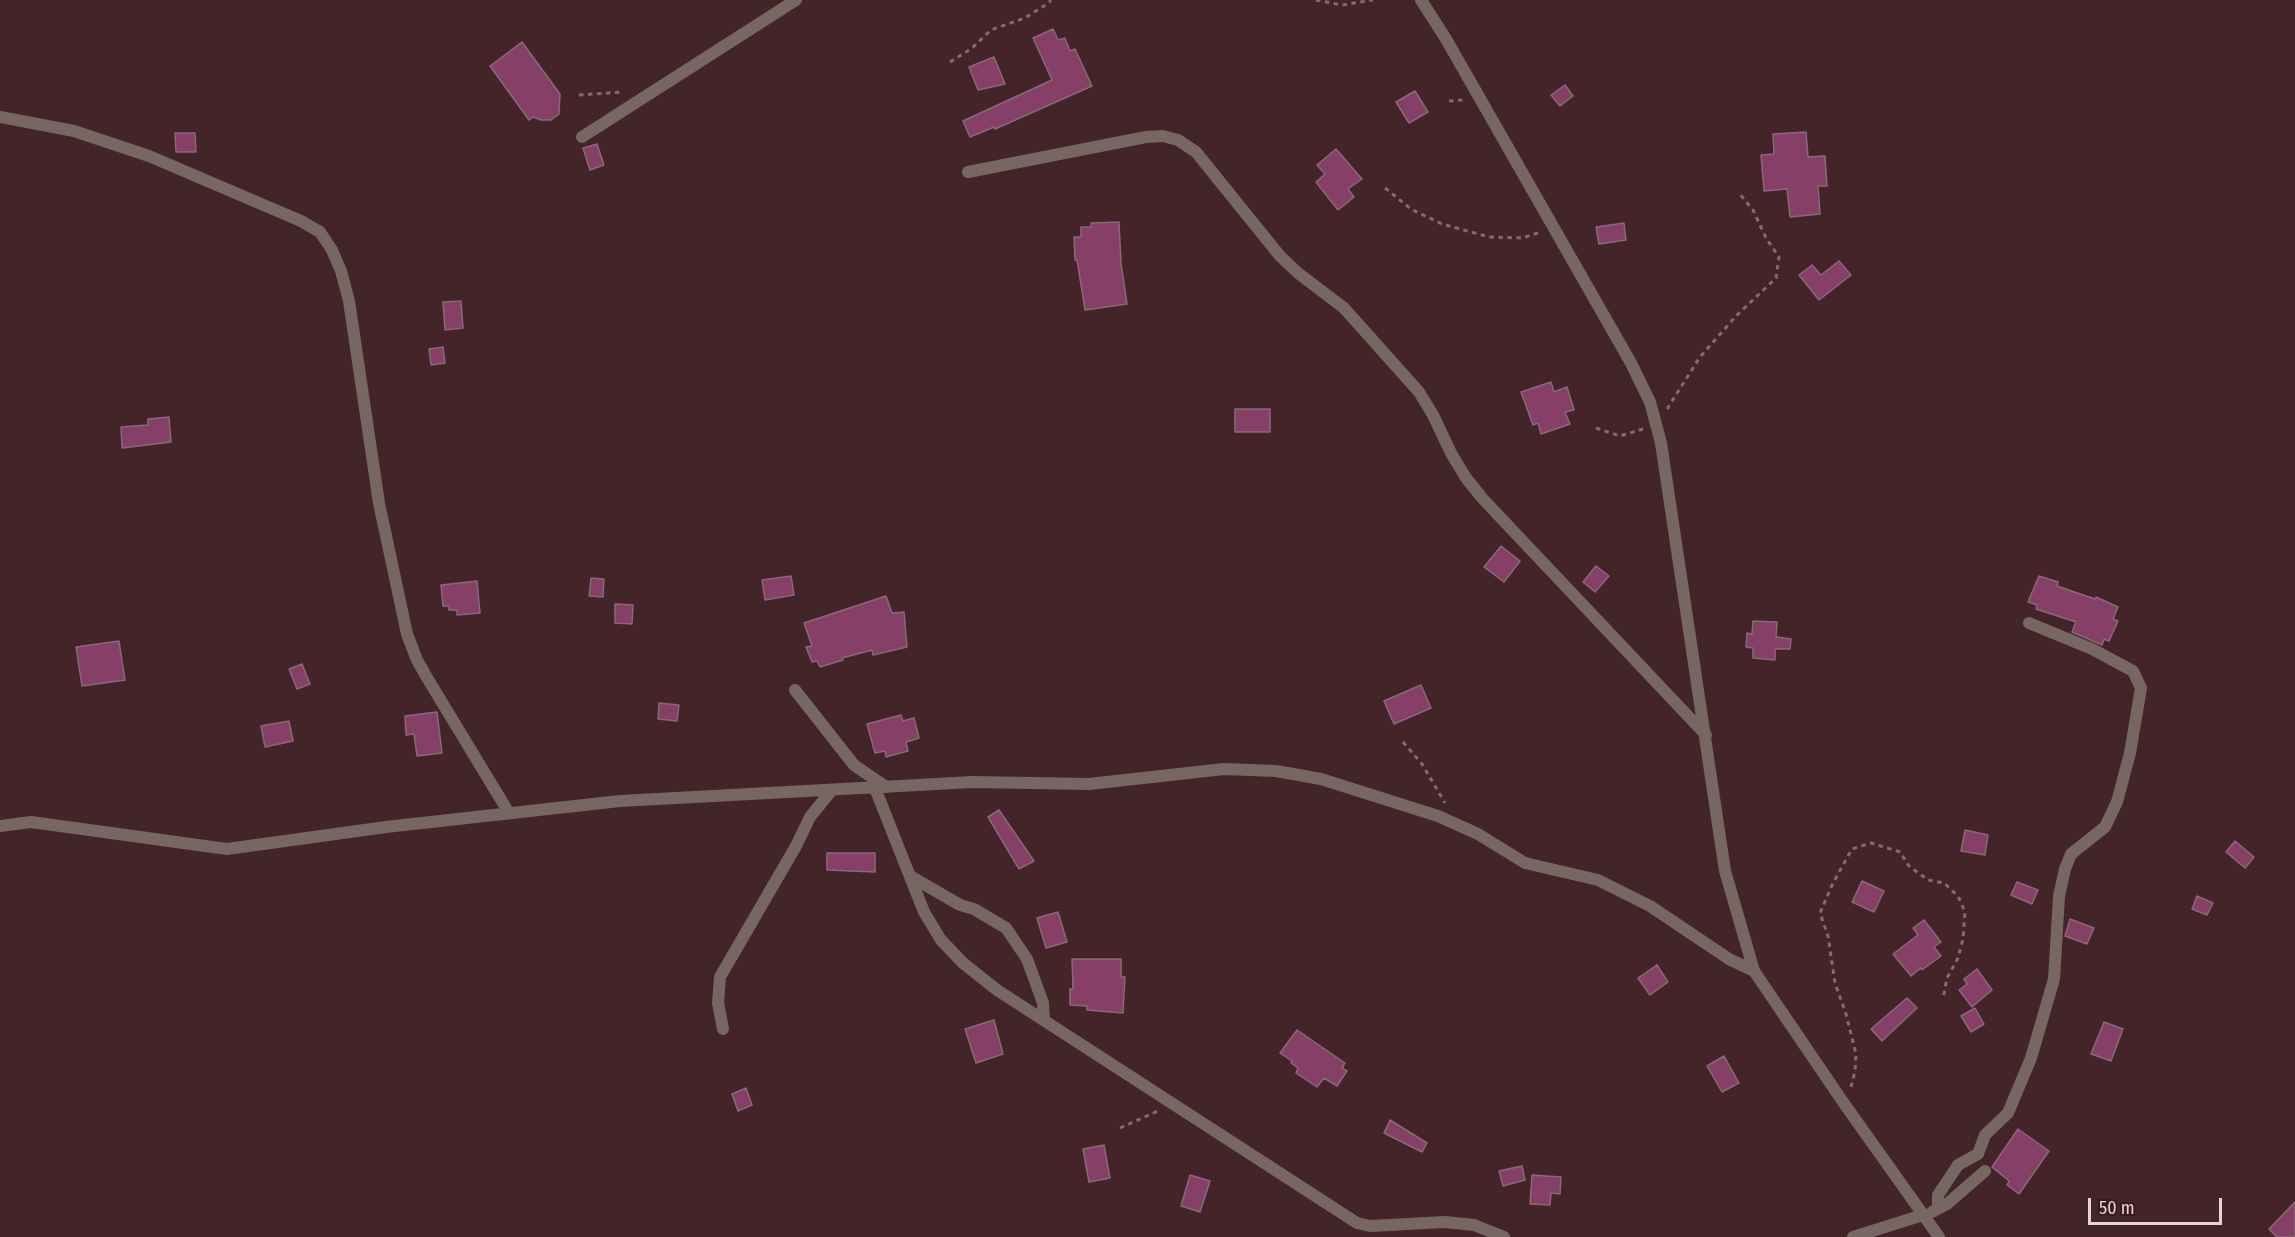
<!DOCTYPE html>
<html>
<head>
<meta charset="utf-8">
<style>
	body { margin:0 }
	#map { position:relative; width:2295px; height:1237px; overflow:hidden; background:#422429; font-family:"Fira Sans Condensed",sans-serif }
	canvas { display:block }
	.scale { position:absolute; left:2088px; top:1198px; width:134px; height:27px; box-sizing:border-box; border:3px solid #e8d4d6; border-top:0; padding-left:8px; font-size:18px; line-height:21px; white-space:nowrap; color:#e8d4d6; -webkit-text-stroke:4px #381a20; paint-order:stroke }
</style>
</head>
<body>
<div id="map">
<canvas width="2295" height="1237"></canvas>
<div class="scale">50 m</div>
</div>
<script>
const g = document.querySelector('canvas').getContext('2d');
g.lineJoin = 'round';
function fillPath(path, color) { g.fillStyle = color; g.fill(path, 'evenodd'); }
const shape = rows => new Path2D(rows.map(r => 'M' + r).join(''));
function trace(path, color, width, dash) { g.strokeStyle = color; g.lineWidth = width; g.lineCap = dash ? 'butt' : 'round'; g.setLineDash(dash || []); g.stroke(path); }
const building = shape([
	[1053,29,1058,40,1065,38,1070,51,1075,49,1092,86,995,129,994,127,970,137,963,121,1052,80,1033,38,1053,29],
	[522,42,560,94,559,114,551,120,541,120,533,117,529,120,490,66,522,42],
	[994,57,1005,84,978,90,969,67,994,57],
	[1565,85,1573,96,1560,106,1551,95,1565,85],
	[1415,91,1428,112,1409,123,1396,102,1415,91],
	[1806,132,1808,157,1825,156,1827,186,1818,186,1820,214,1790,217,1787,189,1764,191,1761,155,1774,154,1773,134,1806,132],
	[175,133,195,133,196,152,176,152,175,133],
	[597,144,604,165,590,170,583,148,597,144],
	[1336,149,1362,179,1348,189,1354,197,1338,210,1316,182,1325,174,1317,165,1336,149],
	[1119,222,1121,263,1127,304,1085,310,1077,260,1075,260,1074,237,1081,237,1081,227,1091,227,1091,223,1119,222],
	[1624,223,1626,240,1599,244,1596,227,1624,223],
	[1839,261,1851,275,1819,300,1799,275,1812,265,1821,275,1839,261],
	[461,301,463,328,445,330,443,302,461,301],
	[443,347,445,363,431,365,429,349,443,347],
	[1551,382,1554,392,1567,387,1574,410,1565,412,1570,424,1541,434,1538,423,1533,425,1521,392,1551,382],
	[1235,409,1270,409,1270,432,1235,432,1235,409],
	[169,417,171,442,122,448,121,427,148,425,148,419,169,417],
	[1501,546,1520,561,1504,582,1484,567,1501,546],
	[1596,566,1609,576,1595,592,1583,582,1596,566],
	[791,576,794,595,765,600,762,580,791,576],
	[2039,576,2058,582,2057,586,2095,599,2096,597,2118,607,2113,619,2118,621,2109,641,2104,639,2102,645,2072,632,2076,622,2036,609,2037,605,2028,602,2039,576],
	[591,578,604,579,603,597,589,596,591,578],
	[477,581,480,613,457,615,457,610,449,610,449,606,443,606,441,585,477,581],
	[886,596,892,613,904,612,907,647,873,655,872,650,842,658,843,660,820,667,817,661,812,662,806,647,812,646,804,623,886,596],
	[615,604,633,605,632,624,615,623,615,604],
	[1753,621,1777,622,1776,637,1791,639,1790,649,1775,649,1775,660,1753,658,1753,648,1746,647,1747,633,1752,634,1753,621],
	[119,641,125,680,82,686,76,647,119,641],
	[302,664,310,684,297,689,289,669,302,664],
	[1421,685,1431,708,1394,724,1384,701,1421,685],
	[659,703,679,705,677,721,658,719,659,703],
	[437,712,442,753,417,756,414,734,406,735,405,716,437,712],
	[901,715,903,721,914,718,919,738,906,742,908,751,886,757,885,751,875,753,867,724,901,715],
	[289,721,293,741,265,747,261,726,289,721],
	[999,810,1034,861,1019,869,988,817,999,810],
	[1965,830,1988,835,1985,855,1961,851,1965,830],
	[2235,841,2254,857,2245,868,2226,852,2235,841],
	[827,853,875,853,875,872,827,870,827,853],
	[1862,881,1884,891,1874,912,1852,902,1862,881],
	[2017,882,2038,890,2032,904,2011,895,2017,882],
	[2197,896,2213,903,2207,915,2192,909,2197,896],
	[1058,912,1067,942,1046,948,1037,918,1058,912],
	[2070,919,2094,928,2087,944,2065,936,2070,919],
	[1924,920,1941,942,1934,947,1941,956,1922,970,1921,968,1911,976,1893,954,1918,935,1913,928,1924,920],
	[1072,959,1121,959,1121,977,1125,977,1123,1013,1087,1010,1087,1006,1070,1005,1070,989,1073,989,1072,959],
	[1657,965,1668,982,1650,995,1638,978,1657,965],
	[1977,969,1992,990,1972,1007,1959,990,1967,984,1964,979,1977,969],
	[1907,998,1917,1008,1882,1041,1871,1029,1907,998],
	[1975,1008,1984,1024,1971,1032,1961,1016,1975,1008],
	[994,1020,1003,1054,976,1063,965,1029,994,1020],
	[2104,1022,2123,1029,2111,1061,2091,1054,2104,1022],
	[1297,1030,1345,1063,1342,1068,1347,1071,1337,1086,1324,1078,1317,1087,1296,1073,1298,1068,1291,1063,1292,1061,1280,1053,1297,1030],
	[1724,1056,1739,1083,1722,1092,1707,1066,1724,1056],
	[746,1088,752,1105,738,1111,732,1094,746,1088],
	[1390,1120,1427,1143,1422,1152,1384,1133,1390,1120],
	[2018,1129,2049,1151,2019,1194,2007,1185,2009,1181,1992,1167,2018,1129],
	[1104,1145,1110,1178,1089,1182,1083,1149,1104,1145],
	[1522,1166,1525,1180,1503,1186,1499,1171,1522,1166],
	[1190,1175,1210,1181,1200,1212,1181,1206,1190,1175],
	[1532,1175,1561,1177,1560,1194,1551,1193,1550,1205,1530,1204,1532,1175],
	[2295,1202,2295,1237,2277,1237,2269,1229,2295,1202]
]);
const path = shape([
	[1316,0,1342,5,1373,0],
	[950,62,971,49,991,30,1025,18,1050,2,1050,0],
	[579,95,623,92],
	[1449,101,1463,100],
	[1385,188,1411,209,1442,224,1489,237,1522,238,1541,232],
	[1667,409,1700,357,1736,316,1776,278,1779,257,1766,238,1753,210,1739,193],
	[1596,428,1620,436,1643,429],
	[1403,742,1422,764,1445,803],
	[1851,1087,1855,1071,1856,1054,1846,1014,1835,983,1828,936,1820,913,1833,883,1852,849,1871,843,1900,852,1909,866,1928,880,1944,883,1958,896,1965,912,1963,939,1958,958,1947,978,1943,999],
	[1120,1128,1158,1111]
]);
const street = shape([
	[1421,0,1446,39,1631,363,1650,402,1661,443,1725,871,1754,971,1843,1102,1939,1237],
	[0,117,74,131,149,156,301,221,320,232,332,250,341,271,349,301,379,503,407,634,417,660,426,676,509,813],
	[582,137,796,0],
	[968,172,1146,137,1163,136,1178,140,1196,152,1280,256,1298,273,1344,308,1419,392,1433,415,1451,453,1466,478,1483,499,1706,735],
	[795,690,854,765,886,787],
	[875,788,924,912,941,940,963,963,997,990,1357,1223,1370,1226,1445,1222,1474,1225,1504,1237],
	[0,826,31,822,227,849,386,827,620,801,973,782,1089,784,1224,769,1276,771,1321,779,1438,816,1478,834,1525,863,1598,880,1650,906,1729,959,1754,971],
	[910,876,960,905,974,909,1006,928,1027,959,1043,1003,1044,1020],
	[723,1029,718,1003,720,977,796,846,810,817,832,790],
	[1938,1208,1938,1195,1958,1165,1978,1154,1985,1135,2008,1113,2031,1058,2054,979,2059,896,2065,869,2071,854,2105,827,2117,802,2130,753,2141,688,2133,671,2092,649,2029,623],
	[1932,1212,1947,1204,1985,1171],
	[1853,1237,1923,1215]
]);
fillPath(building, '#864068');
trace(building, '#896979', 1.5);
trace(path, '#856b6f', 3, [4.5, 4.5]);
trace(street, '#766763', 12);
</script>
</body>
</html>
